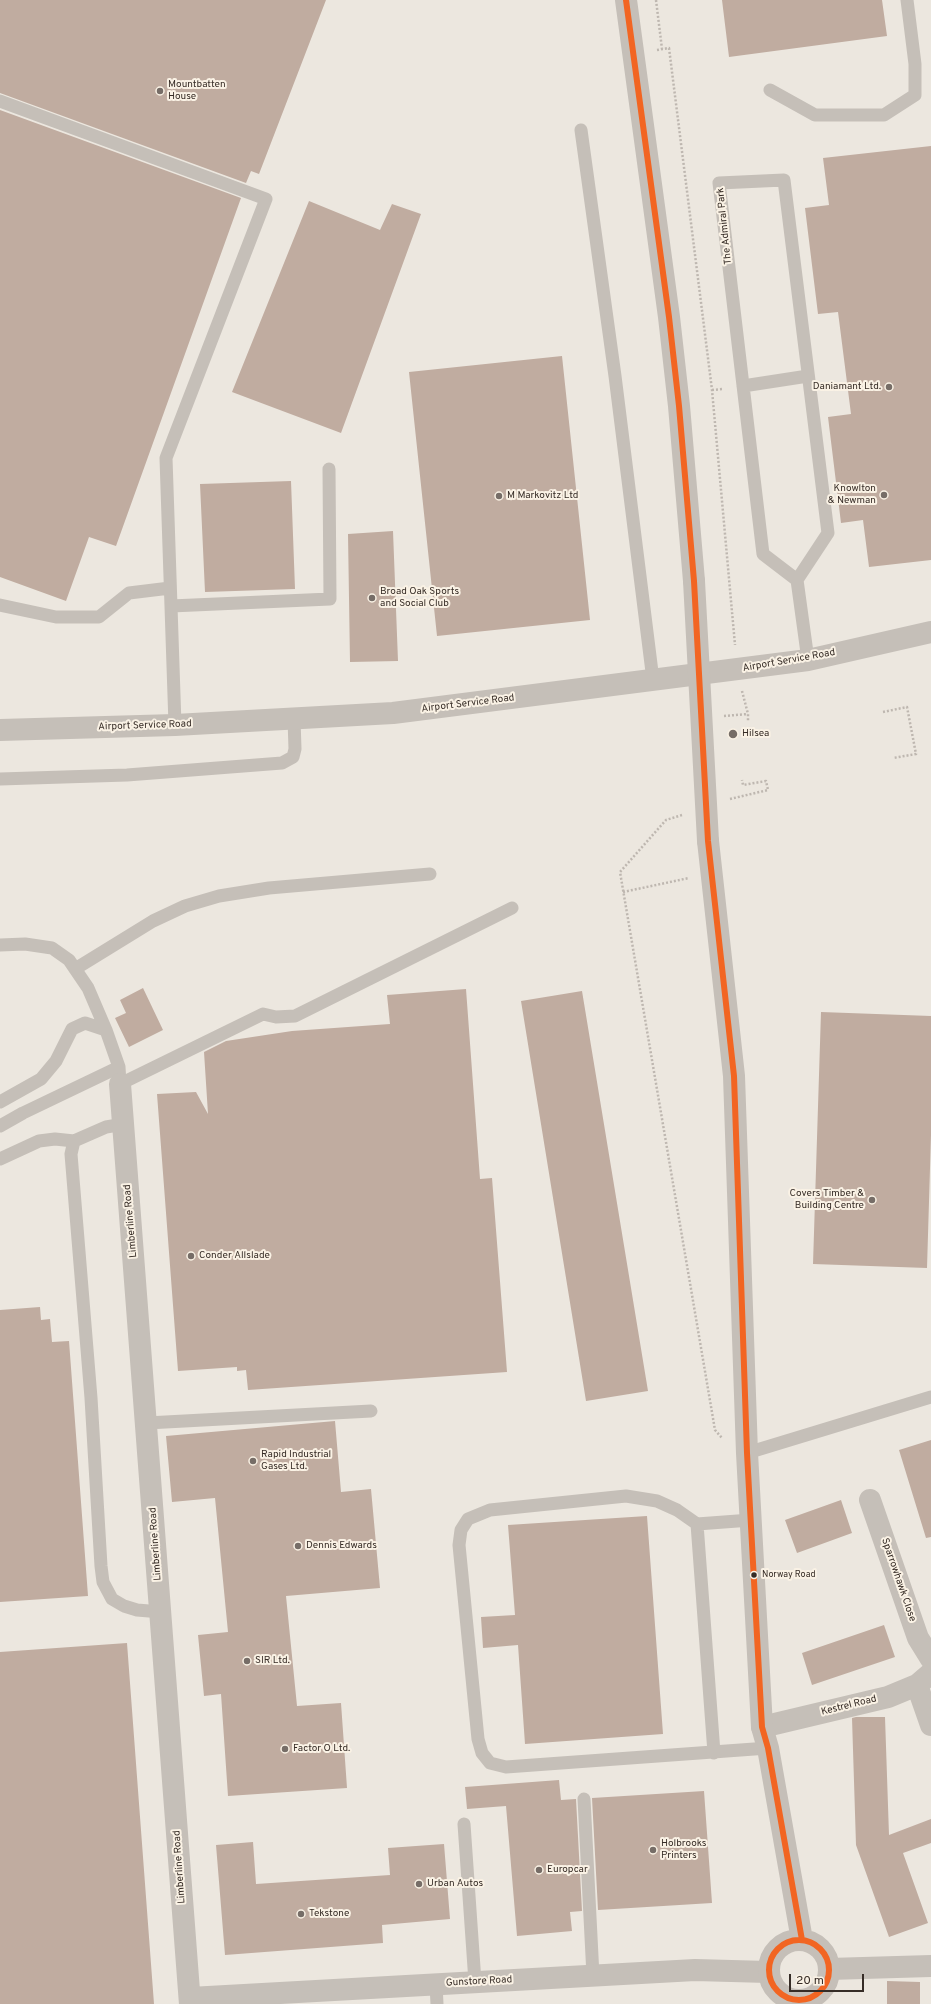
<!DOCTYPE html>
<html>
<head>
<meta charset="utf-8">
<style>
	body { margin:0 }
	#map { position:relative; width:931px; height:2004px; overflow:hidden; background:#ece7df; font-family:Overpass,sans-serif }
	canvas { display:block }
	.scale { position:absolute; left:789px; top:1974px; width:75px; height:18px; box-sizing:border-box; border:2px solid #362c26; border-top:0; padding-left:5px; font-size:12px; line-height:14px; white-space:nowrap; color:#362c26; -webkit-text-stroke:3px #faf2e5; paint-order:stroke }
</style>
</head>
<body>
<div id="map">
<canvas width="931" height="2004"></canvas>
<div class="scale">20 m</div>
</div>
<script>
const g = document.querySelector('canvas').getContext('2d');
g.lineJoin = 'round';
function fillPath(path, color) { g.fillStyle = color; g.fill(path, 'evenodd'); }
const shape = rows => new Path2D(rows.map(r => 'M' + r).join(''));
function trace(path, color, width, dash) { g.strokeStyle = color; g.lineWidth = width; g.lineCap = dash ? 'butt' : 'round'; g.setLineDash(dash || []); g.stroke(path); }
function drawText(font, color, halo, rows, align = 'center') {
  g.font = font + ' Overpass,sans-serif'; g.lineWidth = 4; g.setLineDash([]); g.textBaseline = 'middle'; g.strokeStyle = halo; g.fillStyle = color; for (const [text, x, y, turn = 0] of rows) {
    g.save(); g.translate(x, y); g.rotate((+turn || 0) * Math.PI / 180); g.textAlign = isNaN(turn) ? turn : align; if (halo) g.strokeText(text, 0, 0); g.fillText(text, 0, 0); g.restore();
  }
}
const building = shape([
	[0,0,326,0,259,174,251,171,246,183,0,93],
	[722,0,882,0,887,36,729,57],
	[0,110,241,198,116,546,89,537,66,601,0,577],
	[931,146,931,560,869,567,863,520,841,523,828,417,851,414,838,312,818,314,805,208,829,205,823,158],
	[309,201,380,230,392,204,421,214,341,433,232,392],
	[562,356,590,620,437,636,409,372],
	[291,481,295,589,205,592,200,484],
	[393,531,398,661,350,662,348,534],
	[143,988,163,1030,129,1047,115,1018,126,1013,120,1000],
	[466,989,480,1179,492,1178,507,1372,248,1390,246,1370,237,1371,237,1367,178,1371,157,1094,196,1092,208,1114,204,1052,226,1041,292,1031,390,1024,387,995],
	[582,991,648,1391,586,1401,521,1001],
	[821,1012,931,1016,931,1135,927,1268,813,1264],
	[40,1307,41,1320,50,1319,52,1342,69,1341,88,1596,0,1602,0,1310],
	[335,1421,341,1492,371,1489,380,1588,286,1596,297,1706,341,1703,347,1788,228,1796,221,1694,204,1696,198,1635,228,1632,215,1498,172,1502,166,1436],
	[931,1440,931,1537,926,1538,899,1450],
	[841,1500,852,1533,797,1553,785,1520],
	[647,1516,663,1734,525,1744,518,1645,483,1648,481,1617,515,1615,508,1525],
	[884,1625,895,1657,812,1685,802,1653],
	[127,1643,154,2004,0,2004,0,1652],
	[856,1717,885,1717,889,1835,931,1819,931,1843,903,1853,928,1923,889,1937,856,1845,852,1718],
	[559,1780,561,1800,576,1799,582,1911,570,1912,572,1931,517,1936,506,1806,467,1809,465,1787],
	[704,1791,712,1903,598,1910,592,1798],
	[253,1842,256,1884,390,1875,388,1848,444,1844,450,1919,382,1925,383,1943,225,1955,216,1845],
	[887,1981,920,1982,920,2004,887,2004]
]);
const path = shape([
	[656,0,662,49],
	[657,50,669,48,712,390,735,645],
	[712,390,723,389],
	[742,691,748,714,748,721],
	[883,712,907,707,916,754,893,758],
	[724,716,748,714],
	[730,799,768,790,766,781,743,785,742,780],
	[682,815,666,820,620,872,715,1430,722,1438],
	[623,892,689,878]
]);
const service = shape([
	[770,90,815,115,884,115,915,95,915,64,907,0],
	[0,101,266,199,166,458,175,725],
	[581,130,615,376,653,680],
	[743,386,808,376],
	[797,580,828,533,784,180,719,183,763,554,797,580,808,660],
	[0,605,56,617,99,617,129,593,170,588],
	[171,606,330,599,329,469],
	[0,779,127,775,282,763,293,757,295,749,294,719],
	[0,945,25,944,52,948,69,960,88,988,106,1030,119,1067,120,1084,263,1014,276,1017,295,1016,512,908],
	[75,969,153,921,185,906,219,896,269,888,430,874],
	[0,1102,41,1079,56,1061,72,1029,85,1023,106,1030],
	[124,1124,106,1127,74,1141,71,1154,91,1398,101,1566,103,1582,112,1599,124,1606,137,1610,161,1612],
	[0,1126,23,1113,119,1067],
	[0,1159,39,1141,55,1139,74,1141],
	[147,1423,371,1411],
	[747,1453,931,1397],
	[697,1524,677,1510,657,1501,626,1496,490,1510,468,1519,461,1530,459,1545,478,1739,482,1753,490,1763,506,1767,768,1748],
	[714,1753,697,1524,751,1520],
	[584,1799,593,1976],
	[464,1824,475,1982],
	[436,1984,437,2004]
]);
const minor = shape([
	[0,730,175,725,393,713,808,660,931,632],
	[120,1084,190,2004],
	[870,1500,918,1638,931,1659],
	[917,1685,931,1725],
	[762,1727,888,1697,917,1685,931,1673],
	[829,1969,931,1966],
	[190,1998,695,1970,768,1972]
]);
const tertiary = shape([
	[626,0,669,317,679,406,694,581],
	[708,841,734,1076,747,1453,762,1727,768,1748,802,1940],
	'769 1970a30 30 0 1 1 60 0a30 30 0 1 1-60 0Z'
]);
const tertiaryBridge = shape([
	[694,581,708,841]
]);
const bus1 = shape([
	[626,0,669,317,679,406,694,581,708,841,734,1076,747,1453,762,1727,768,1748,802,1940],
	'769 1970a30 30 0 1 1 60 0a30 30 0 1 1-60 0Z'
]);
const markers = [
	[160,91,4,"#766d67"],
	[889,387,4,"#766d67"],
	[884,495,4,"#766d67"],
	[499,496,4,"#766d67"],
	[372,598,4,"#766d67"],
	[733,734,5,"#766d67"],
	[872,1200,4,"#766d67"],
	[191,1256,4,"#766d67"],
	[253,1461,4,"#766d67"],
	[298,1546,4,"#766d67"],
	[754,1575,3.5,"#362c26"],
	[247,1661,4,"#766d67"],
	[285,1749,4,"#766d67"],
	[653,1850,4,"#766d67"],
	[539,1870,4,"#766d67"],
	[419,1884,4,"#766d67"],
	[301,1914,4,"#766d67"]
];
const busNames = [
	["Norway Road",762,1575]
];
const poiNames = [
	["Mountbatten",168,85],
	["House",168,97],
	["Daniamant Ltd.",881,387,"right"],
	["Knowlton",876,489,"right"],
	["& Newman",876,501,"right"],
	["M Markovitz Ltd",507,496],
	["Broad Oak Sports",380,592],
	["and Social Club",380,604],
	["Hilsea",742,734],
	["Covers Timber &",864,1194,"right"],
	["Building Centre",864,1206,"right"],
	["Conder Allslade",199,1256],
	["Rapid Industrial",261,1455],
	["Gases Ltd.",261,1467],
	["Dennis Edwards",306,1546],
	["SIR Ltd.",255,1661],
	["Factor O Ltd.",293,1749],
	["Holbrooks",661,1844],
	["Printers",661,1856],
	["Europcar",547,1870],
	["Urban Autos",427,1884],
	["Tekstone",309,1914]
];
const streetNames = [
	["The Admiral Park",725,226,-96],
	["Airport Service Road",789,661,-10],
	["Airport Service Road",468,704,-7],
	["Airport Service Road",145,726,-2],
	["Limberline Road",131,1221,-95],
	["Limberline Road",156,1544,-94],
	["Sparrowhawk Close",898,1580,71],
	["Kestrel Road",849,1706,-14],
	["Limberline Road",180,1867,-94],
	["Gunstore Road",479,1982,-3]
];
fillPath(building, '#c0aca0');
trace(path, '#beb7b0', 2.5, [2, 2]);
trace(service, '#c5bfb8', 13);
trace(minor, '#c5bfb8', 22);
trace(tertiary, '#c5bfb8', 22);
trace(tertiaryBridge, '#c5bfb8', 22);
trace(bus1, '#f26522', 6);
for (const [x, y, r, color] of markers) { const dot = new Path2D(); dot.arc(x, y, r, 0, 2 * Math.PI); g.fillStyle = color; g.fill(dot); trace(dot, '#faf2e5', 1.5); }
drawText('9px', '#362c26', '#faf2e5', busNames, 'left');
drawText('10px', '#362c26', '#faf2e5', poiNames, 'left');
drawText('10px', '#362c26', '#faf2e5', streetNames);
</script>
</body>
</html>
